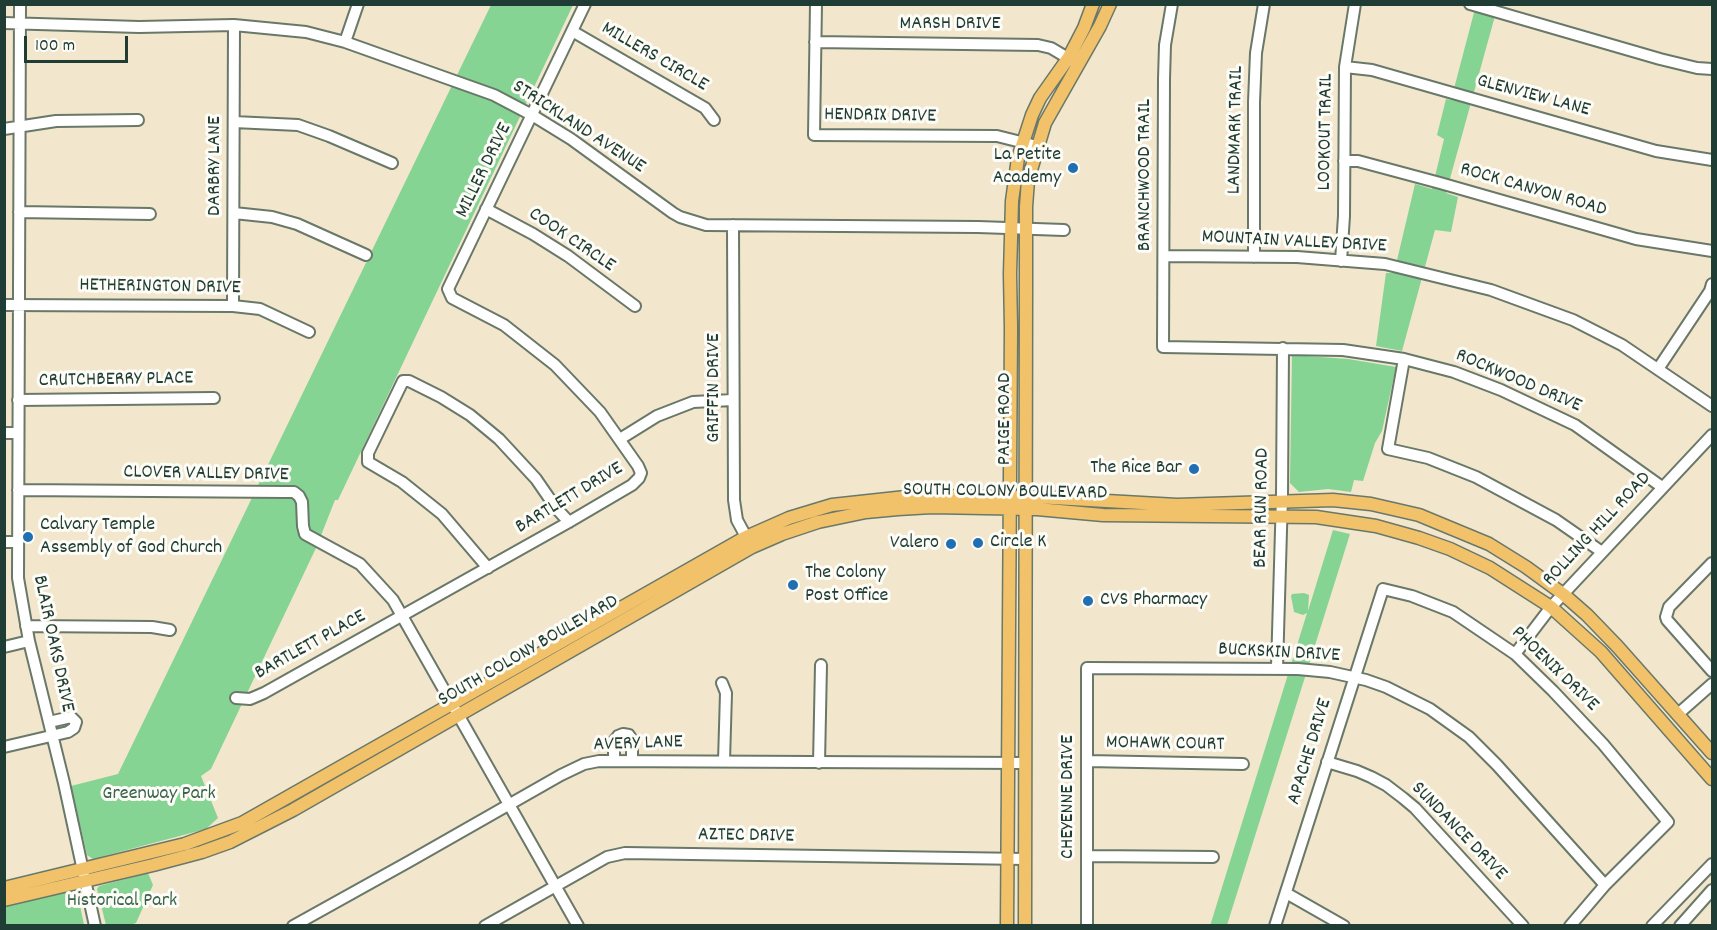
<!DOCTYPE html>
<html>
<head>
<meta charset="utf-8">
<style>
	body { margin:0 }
	#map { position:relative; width:1717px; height:930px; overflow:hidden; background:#f2e6cc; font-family:Dekko,sans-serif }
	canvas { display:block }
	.frame { position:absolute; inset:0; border:6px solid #1f3d34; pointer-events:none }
	.scale { position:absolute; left:24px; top:36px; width:104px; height:27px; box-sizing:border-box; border:3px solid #1f3d34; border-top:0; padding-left:8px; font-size:18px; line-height:21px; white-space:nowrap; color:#1f3d34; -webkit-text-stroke:4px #fdfcf7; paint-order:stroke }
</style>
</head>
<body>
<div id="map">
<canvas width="1717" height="930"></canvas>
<div class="frame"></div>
<div class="scale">100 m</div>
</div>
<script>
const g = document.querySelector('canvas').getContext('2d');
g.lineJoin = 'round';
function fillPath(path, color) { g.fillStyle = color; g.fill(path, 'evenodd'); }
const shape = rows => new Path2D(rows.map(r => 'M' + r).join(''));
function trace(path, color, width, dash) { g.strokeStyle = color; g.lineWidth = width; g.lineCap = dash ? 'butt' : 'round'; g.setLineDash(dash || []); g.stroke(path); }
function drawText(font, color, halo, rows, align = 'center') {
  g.font = font + ' Dekko,sans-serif'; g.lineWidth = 6; g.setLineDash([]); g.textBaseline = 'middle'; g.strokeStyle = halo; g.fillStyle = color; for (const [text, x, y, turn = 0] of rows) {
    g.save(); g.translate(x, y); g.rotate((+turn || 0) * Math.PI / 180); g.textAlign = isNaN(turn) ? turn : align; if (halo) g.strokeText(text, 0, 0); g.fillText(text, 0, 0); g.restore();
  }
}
const green = shape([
	[491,5,573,5,338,500,335,500,316,548,211,769,201,776,218,818,206,829,93,859,87,855,71,786,118,774],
	[1476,5,1498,5,1446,193,1458,197,1451,232,1435,230,1402,351,1376,346,1386,273,1394,273,1415,184,1432,189,1444,139,1437,135,1446,99,1451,100],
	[1292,355,1348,359,1396,367,1382,431,1375,443,1363,481,1354,480,1351,492,1328,489,1299,492,1290,483],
	[1333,530,1350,534,1227,925,1210,926,1307,613,1303,615,1294,612,1291,596,1292,594,1304,593,1309,595,1308,611],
	[148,873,153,885,136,923,130,925,106,925,97,889,99,886],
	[76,886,84,925,5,926,5,906]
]);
const minor = shape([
	[20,4,18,578,29,641,64,783,95,926],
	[816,4,814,135,997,136,1037,146],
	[1172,4,1165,45,1164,79,1163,347,1343,350,1404,359,1454,372,1501,390,1575,425,1662,487],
	[1470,4,1660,59,1697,68,1712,69],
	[4,23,139,27,234,25,306,32,345,42,494,95,532,115,571,139,673,213,680,217,706,225,978,227,1064,230],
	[572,31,705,108,714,120],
	[345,42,358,4],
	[815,42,1038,45,1051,48,1073,61],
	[1345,67,1372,70,1656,151,1712,160],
	[234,122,298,125,329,136,392,163],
	[4,129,56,121,138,120],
	[1344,161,1358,161,1440,183,1636,239,1712,251],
	[486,209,533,234,568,256,635,306],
	[19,212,150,214],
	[234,213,272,217,297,224,366,255],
	[733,225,734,500,737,520,750,544],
	[1164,256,1297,257,1385,264,1491,290,1573,320,1622,345,1712,406],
	[1254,257,1254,102,1256,53,1264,4],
	[1341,261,1344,216,1345,67,1355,4],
	[4,305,233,306,260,309,309,332],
	[233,306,234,25],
	[1404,359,1388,449,1428,458,1476,477,1556,520,1602,552],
	[1658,369,1710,291,1712,284],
	[18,400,214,398],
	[4,433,18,433],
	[620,439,657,416,693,402,733,400],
	[18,490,286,492,294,492,299,496,302,502,303,526,305,534,360,564,393,600,578,926],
	[4,542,18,542],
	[1712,563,1669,607,1666,617,1667,620,1712,671],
	[488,568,442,514,402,482,368,462,368,453,403,381,409,381,441,397,470,415,499,439,536,479,556,508,569,522],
	[26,626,152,627,170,630],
	[4,647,29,641],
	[1515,654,1551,607,1712,435],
	[1277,668,1282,496,1283,348],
	[722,683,726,693,724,761],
	[236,698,250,699,264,693,569,522,632,485,639,478,641,473,638,466,600,412,555,365,504,325,452,298,448,289,585,4],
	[1678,714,1712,684],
	[4,747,68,732,74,728,76,722,71,717,49,722],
	[614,760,614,741,618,736,623,734,629,735,632,740,632,760],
	[1087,761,1243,764],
	[1327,762,1357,771,1371,777,1386,785,1403,798,1415,808,1523,926],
	[819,763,821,665],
	[1087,856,1213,857],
	[1286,893,1344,926],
	[293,926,410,861,561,775,584,764,599,761,1025,763],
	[485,926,607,857,625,853,1025,859],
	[1087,926,1087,668,1298,669,1330,672,1366,680,1386,687,1430,709,1469,737,1497,765,1605,885],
	[1275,926,1383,589,1412,596,1453,612,1515,654,1553,691,1603,744,1668,822,1605,885,1570,926],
	[1652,926,1712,864],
	[1680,926,1712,890]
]);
const major = shape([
	[4,888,185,844,242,823,746,537,789,518,832,505,915,496,1036,497,1177,505,1333,500,1371,504,1419,515,1489,544,1526,567,1563,594,1587,615,1617,646,1712,753],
	[4,900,153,865,202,852,230,842,293,810,752,547,782,534,818,522,866,512,898,509,932,507,1037,509,1103,515,1316,517,1376,526,1419,538,1450,549,1490,568,1551,607,1601,652,1712,779],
	[1007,926,1011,328,1010,274,1012,201,1018,158,1032,115,1040,98,1069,57,1084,28,1093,4],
	[1025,926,1026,284,1026,207,1028,180,1045,123,1100,26,1110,4]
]);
const markers = [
	[1073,168,6,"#1f6fb2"],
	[1194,469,6,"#1f6fb2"],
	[28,537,6,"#1f6fb2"],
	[978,543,6,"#1f6fb2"],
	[951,544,6,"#1f6fb2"],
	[793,585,6,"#1f6fb2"],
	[1088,601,6,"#1f6fb2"]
];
const streetNames = [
	["MARSH DRIVE",950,25],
	["MILLERS CIRCLE",654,58,30],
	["GLENVIEW LANE",1533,97,15],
	["HENDRIX DRIVE",880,117,1],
	["STRICKLAND AVENUE",578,128,33],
	["LANDMARK TRAIL",1237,130,-89],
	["LOOKOUT TRAIL",1327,132,-89],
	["DARBRY LANE",216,166,-90],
	["MILLER DRIVE",485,171,-64],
	["BRANCHWOOD TRAIL",1146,175,-90],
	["ROCK CANYON ROAD",1533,191,16],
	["COOK CIRCLE",571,241,34],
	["MOUNTAIN VALLEY DRIVE",1294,243,3],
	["HETHERINGTON DRIVE",160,288,1],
	["CRUTCHBERRY PLACE",116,381,-1],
	["ROCKWOOD DRIVE",1518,382,23],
	["GRIFFIN DRIVE",715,388,-90],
	["PAIGE ROAD",1006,419,-90],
	["CLOVER VALLEY DRIVE",206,475,1],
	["SOUTH COLONY BOULEVARD",1005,493,1],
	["BARTLETT DRIVE",570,499,-31],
	["BEAR RUN ROAD",1263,508,-89],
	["ROLLING HILL ROAD",1598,530,-47],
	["BLAIR OAKS DRIVE",52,644,78],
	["BARTLETT PLACE",311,646,-29],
	["SOUTH COLONY BOULEVARD",529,652,-30],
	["BUCKSKIN DRIVE",1279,654,3],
	["PHOENIX DRIVE",1554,670,44],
	["AVERY LANE",638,745,-2],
	["MOHAWK COURT",1165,745,1],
	["APACHE DRIVE",1311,752,-73],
	["CHEYENNE DRIVE",1069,797,-90],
	["SUNDANCE DRIVE",1458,832,46],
	["AZTEC DRIVE",746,837,1]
];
const poiNames = [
	["La Petite",1061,156,"right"],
	["Academy",1061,179,"right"],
	["The Rice Bar",1182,469,"right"],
	["Calvary Temple",40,526],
	["Assembly of God Church",40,549],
	["Circle K",990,543],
	["Valero",939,544,"right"],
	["The Colony",805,574],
	["Post Office",805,597],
	["CVS Pharmacy",1100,601]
];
const parkNames = [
	["Greenway Park",159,795],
	["Historical Park",122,902]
];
fillPath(green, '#85d493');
trace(minor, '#697869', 14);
trace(major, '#697869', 15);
trace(minor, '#fff', 10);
trace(major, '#f2c26a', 12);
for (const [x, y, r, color] of markers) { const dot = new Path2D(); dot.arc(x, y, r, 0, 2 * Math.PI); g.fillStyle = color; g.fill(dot); trace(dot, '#fdfcf7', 2); }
drawText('20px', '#1f3d34', '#fdfcf7', streetNames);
drawText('20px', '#1f3d34', '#fdfcf7', poiNames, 'left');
drawText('20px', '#38634c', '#fdfcf7', parkNames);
</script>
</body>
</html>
